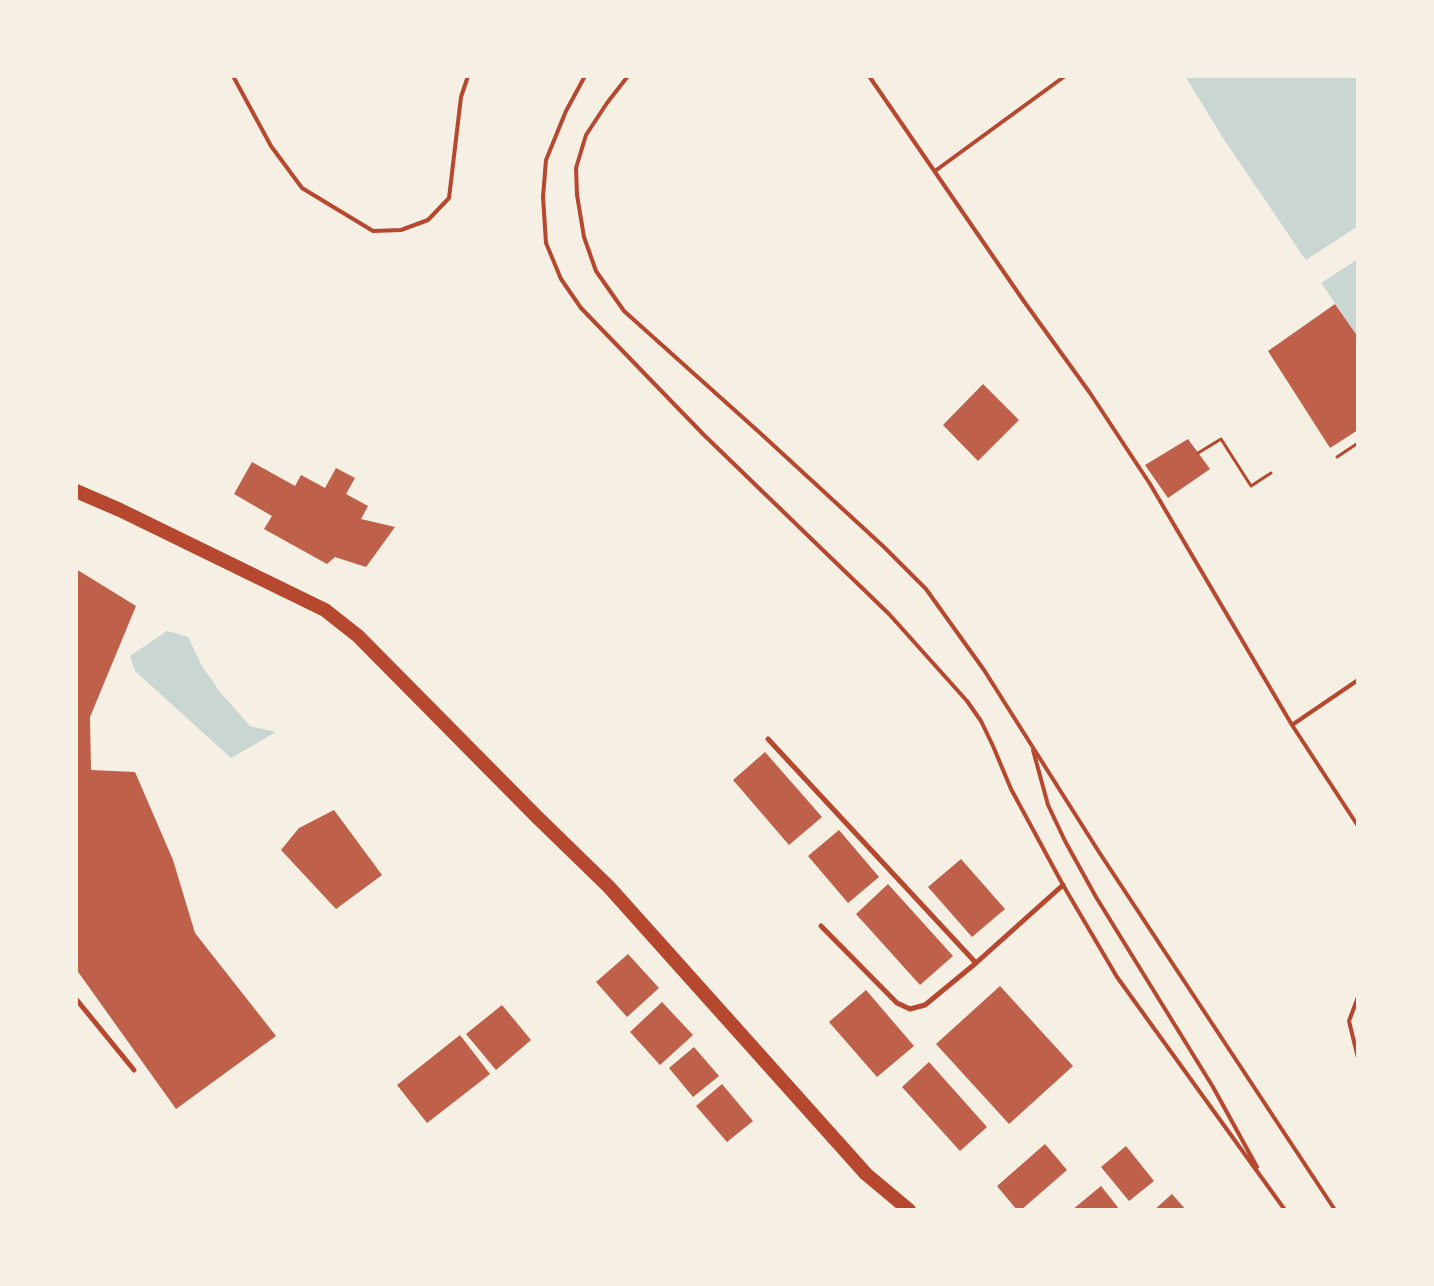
<!DOCTYPE html>
<html>
<head>
<meta charset="utf-8">
<style>
	body { margin:0 }
	#map { position:relative; width:1434px; height:1286px; overflow:hidden; background:#f6efe4; font-family:Ubuntu,sans-serif }
	canvas { display:block }
	.frame { position:absolute; inset:0; border:78px solid #f6efe4; pointer-events:none }
</style>
</head>
<body>
<div id="map">
<canvas width="1434" height="1286"></canvas>
<div class="frame"></div>
</div>
<script>
const g = document.querySelector('canvas').getContext('2d');
g.lineJoin = 'round';
function fillPath(path, color) { g.fillStyle = color; g.fill(path, 'evenodd'); }
const shape = rows => new Path2D(rows.map(r => 'M' + r).join(''));
function trace(path, color, width, dash) { g.strokeStyle = color; g.lineWidth = width; g.lineCap = dash ? 'butt' : 'round'; g.setLineDash(dash || []); g.stroke(path); }
const water = shape([
	[1185,76,1358,76,1358,337,1223,138],
	[167,631,188,637,202,666,220,692,250,726,276,732,231,758,135,671,130,656]
]);
const pier = shape([
	[1358,226,1358,259,1321,283,1306,260]
]);
const building = shape([
	[1335,304,1358,337,1358,430,1330,448,1268,351],
	[983,384,1019,420,978,461,943,425],
	[1188,439,1210,469,1168,498,1145,465],
	[252,462,295,486,301,475,325,488,336,468,355,478,346,494,368,506,361,519,395,527,366,567,335,557,327,564,264,529,272,516,234,494],
	[76,569,136,606,90,717,91,770,135,772,173,860,195,933,276,1036,176,1109,76,969],
	[765,752,822,817,789,845,733,780],
	[334,810,382,875,336,909,281,850,299,828],
	[839,830,879,877,848,903,808,856],
	[961,859,1005,909,972,937,928,887],
	[888,884,953,956,920,985,856,914],
	[628,954,659,988,627,1017,596,982],
	[1000,986,1073,1066,1009,1124,936,1044],
	[866,990,914,1046,877,1077,829,1022],
	[662,1002,693,1035,660,1065,630,1032],
	[502,1005,531,1040,496,1070,466,1034],
	[460,1035,490,1074,427,1123,397,1085],
	[694,1047,719,1076,693,1097,669,1068],
	[929,1062,987,1127,960,1151,902,1087],
	[722,1084,753,1121,727,1142,696,1106],
	[1045,1144,1067,1170,1021,1210,1017,1210,997,1186],
	[1126,1146,1154,1181,1129,1201,1101,1167],
	[1101,1186,1120,1210,1072,1210],
	[1172,1194,1186,1210,1154,1210]
]);
const path = shape([
	[1198,453,1221,439,1251,486,1271,473],
	[1337,457,1358,443]
]);
const service = shape([
	[233,76,271,146,302,188,373,231,401,230,428,220,449,198,461,97,468,76],
	[585,76,566,111,546,160,543,197,546,243,561,279,581,308,704,435,889,614,967,701,981,721,993,746,1011,789,1063,885,1117,977,1285,1210],
	[628,76,607,103,586,135,576,168,577,195,584,237,596,271,624,311,759,432,884,547,926,589,984,670,1099,852,1335,1210],
	[869,76,1023,300,1090,393,1150,484,1292,725,1358,826],
	[935,171,1065,76],
	[1292,725,1358,680],
	[1033,750,1048,805,1065,841,1096,897,1213,1087,1257,1167],
	[1358,997,1349,1021,1358,1058]
]);
const minor = shape([
	[768,739,976,963],
	[821,926,897,1003,910,1009,925,1005,976,963,1063,885],
	[76,999,134,1070]
]);
const trunk = shape([
	[76,491,120,510,325,610,358,636,537,817,609,887,866,1174,909,1210]
]);
fillPath(water, '#c9d6d2');
fillPath(pier, '#f6efe4');
fillPath(building, '#bf614a');
trace(path, '#b5482f', 3);
trace(service, '#b5482f', 4);
trace(minor, '#b5482f', 5);
trace(trunk, '#b5482f', 14);
</script>
</body>
</html>
